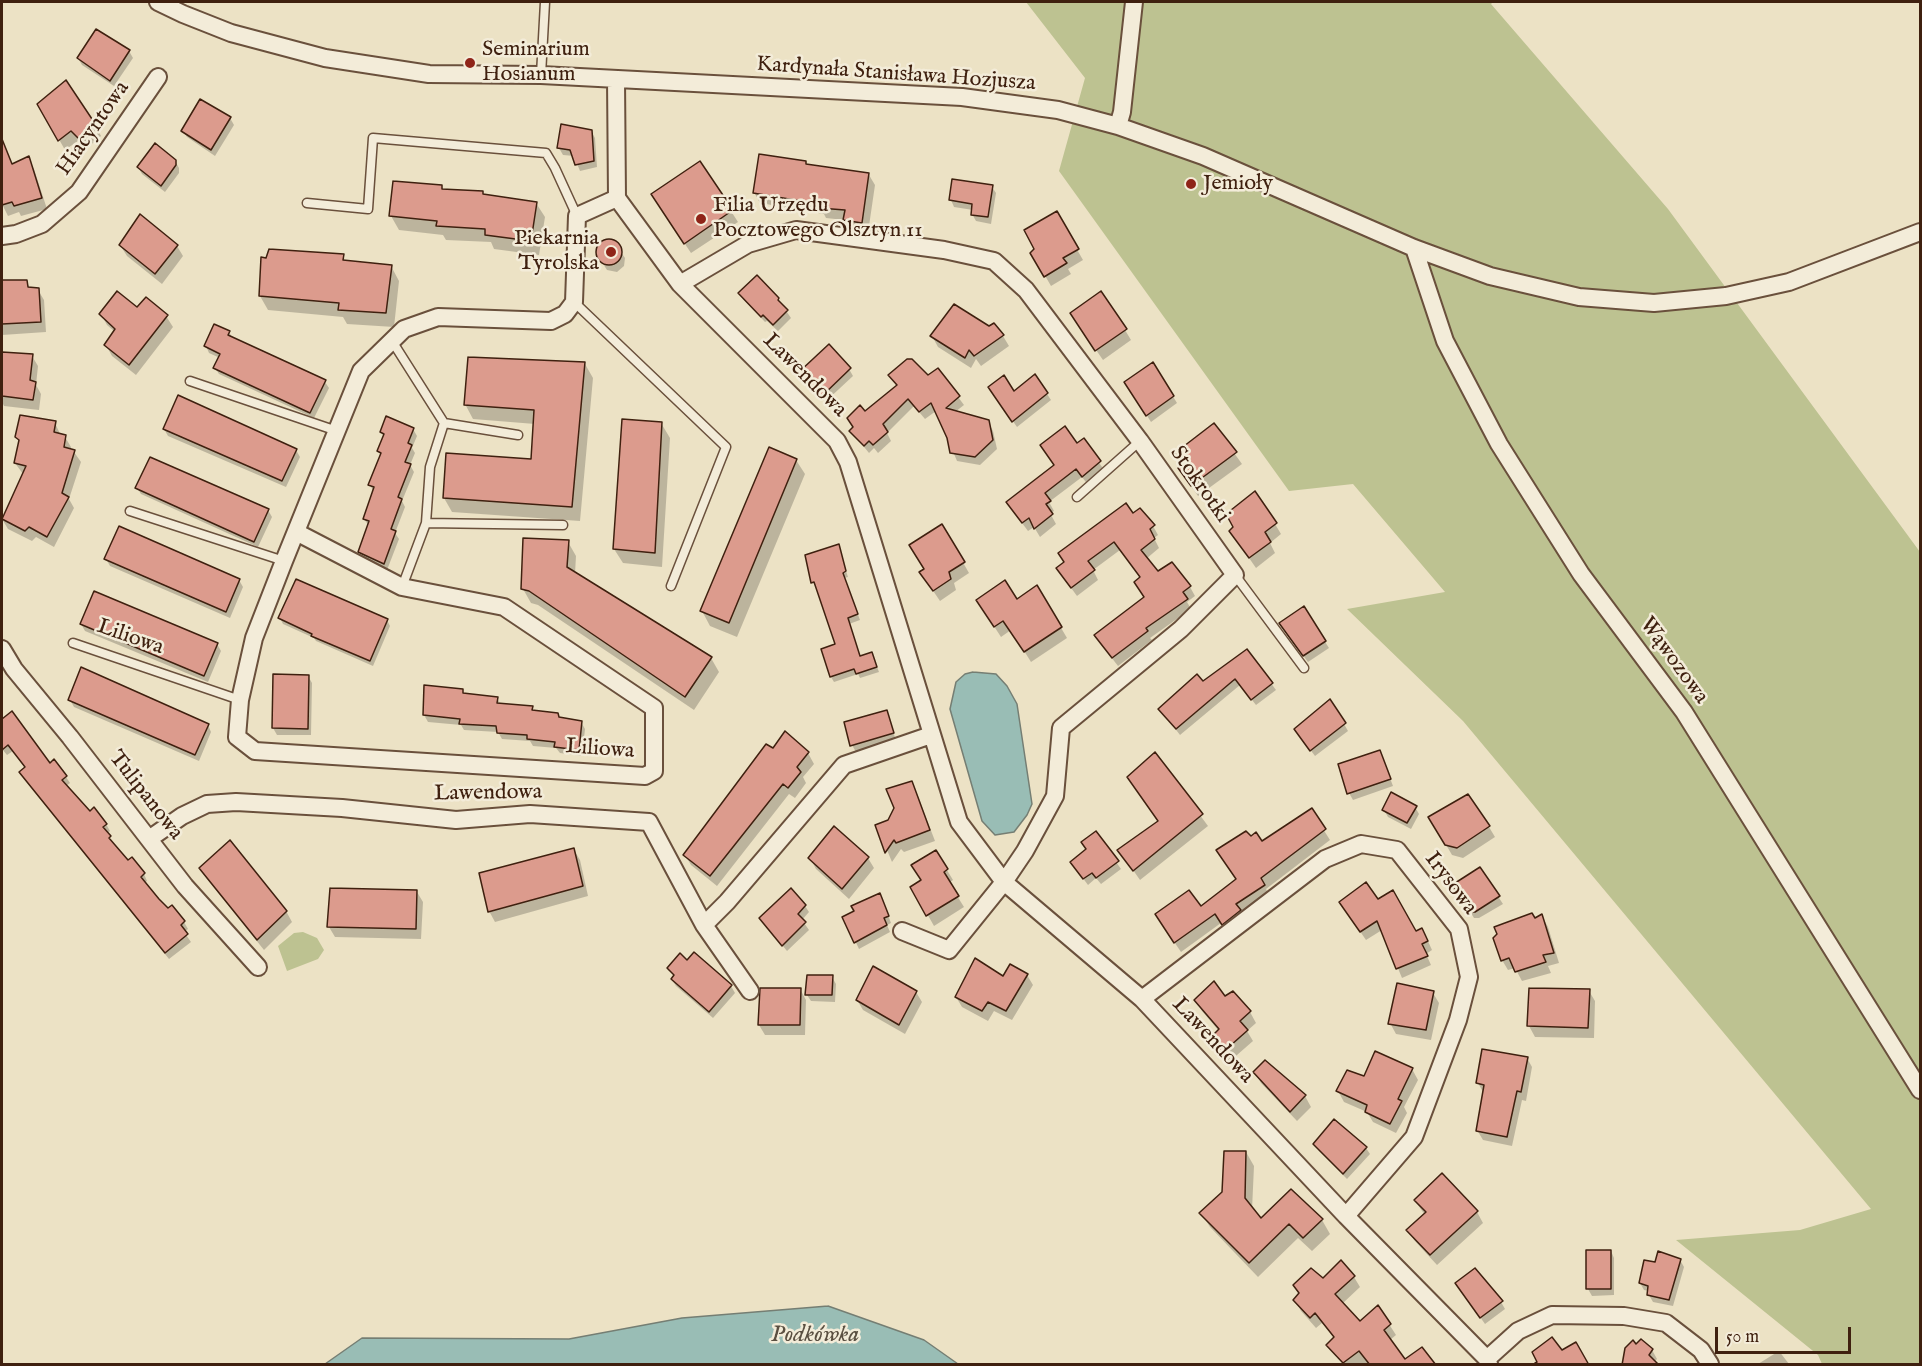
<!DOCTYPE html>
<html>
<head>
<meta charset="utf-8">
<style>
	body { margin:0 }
	#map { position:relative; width:1922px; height:1366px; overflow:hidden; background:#ece2c5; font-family:"IM FELL English",serif }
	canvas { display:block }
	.frame { position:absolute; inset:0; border:3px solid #3f200f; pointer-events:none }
	.scale { position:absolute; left:1715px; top:1327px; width:136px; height:27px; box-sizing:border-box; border:3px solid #3f200f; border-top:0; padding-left:8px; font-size:18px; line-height:21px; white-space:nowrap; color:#3f200f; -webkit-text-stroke:4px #f3ecd9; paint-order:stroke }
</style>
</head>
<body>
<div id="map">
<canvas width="1922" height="1366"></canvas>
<div class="frame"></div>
<div class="scale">50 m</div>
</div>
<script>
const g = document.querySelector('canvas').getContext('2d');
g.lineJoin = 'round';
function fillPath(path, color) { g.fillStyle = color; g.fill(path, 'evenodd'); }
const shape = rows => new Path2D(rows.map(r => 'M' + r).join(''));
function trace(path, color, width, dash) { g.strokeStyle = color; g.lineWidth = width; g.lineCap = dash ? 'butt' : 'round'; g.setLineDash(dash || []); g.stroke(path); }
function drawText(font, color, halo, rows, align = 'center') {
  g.font = font + ' "IM FELL English",serif'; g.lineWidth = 5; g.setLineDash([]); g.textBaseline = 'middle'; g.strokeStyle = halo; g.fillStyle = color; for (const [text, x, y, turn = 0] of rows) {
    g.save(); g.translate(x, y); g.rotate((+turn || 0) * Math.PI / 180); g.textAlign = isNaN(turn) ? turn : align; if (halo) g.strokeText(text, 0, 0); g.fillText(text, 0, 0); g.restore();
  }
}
const green = shape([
	[1026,2,1493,2,1491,4,1668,209,1920,552,1920,1364,1822,1364,1818,1355,1676,1240,1800,1230,1871,1209,1463,721,1347,609,1445,592,1353,484,1289,491,1059,171,1085,78],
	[303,932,317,938,324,950,318,959,287,971,278,946,294,933]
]);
const water = shape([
	[973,672,996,674,1007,686,1017,704,1032,804,1027,815,1014,832,995,835,982,821,950,709,956,682,965,674,973,672],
	[828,1306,924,1340,958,1364,325,1364,362,1338,569,1339,682,1318,828,1306]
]);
const shadow = shape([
	[129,51,133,58,114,86,82,65,78,58],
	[39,104,95,125,101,136,86,149,78,141,65,150],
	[230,118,234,125,215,156,187,137,183,131],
	[591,131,595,138,597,167,580,171,574,156,563,155,559,148],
	[8,157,12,165,28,158,34,169,47,209,21,216,19,212,8,216,2,204,2,160],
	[175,161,179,168,179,173,165,192,142,174,138,167],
	[805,162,807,166,869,175,875,185,868,233,851,231,844,220,826,218,824,214,760,203,754,192],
	[700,163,738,222,691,253,659,205],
	[394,182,441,186,443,190,482,192,485,196,536,203,545,217,539,255,494,249,491,242,446,240,443,235,399,230,391,216],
	[992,187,996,193,991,224,976,221,972,214,973,210,954,207,951,200],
	[1056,213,1083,260,1068,269,1071,274,1051,286,1032,253],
	[605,241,613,241,625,258,624,266,617,272,607,270,598,256,597,249],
	[120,245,177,246,183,256,162,284,127,256],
	[343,256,346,262,391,266,399,281,394,327,347,324,343,317,268,310,260,296],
	[26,281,30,288,38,290,44,300,46,332,2,335,2,282],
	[740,294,778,299,791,318,778,331,767,321,765,322,744,300],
	[137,309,166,316,173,327,136,375,112,356,106,345,115,332,107,325,101,314],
	[1078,324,1125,330,1131,340,1103,360],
	[229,332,233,339,325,382,329,388,314,418,219,374,215,368,220,358,209,353,206,346],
	[932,336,1003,336,1009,346,981,366,976,359,971,368,938,347],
	[2,353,32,356,38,366,36,385,41,394,39,410,4,406,2,402],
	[585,364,593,378,580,521,452,512,444,498,532,461,535,424,473,419,465,404],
	[1153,364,1177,403,1151,422,1130,389],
	[849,369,853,376,825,402,801,372],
	[938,370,964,405,955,412,988,422,993,431,997,449,980,465,957,461,936,411,925,419,914,406,887,433,891,441,878,453,874,448,869,453,851,431,865,413,897,387,890,375,928,377],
	[994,394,1047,394,1051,400,1017,427],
	[55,423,61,436,65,437,71,447,71,450,74,452,81,462,69,499,74,508,54,547,36,537,32,541,8,529,2,519,23,474,15,463,20,443,17,437],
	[661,423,670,438,662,567,623,563,614,549],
	[1214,425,1242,464,1198,496,1186,479],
	[164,429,296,450,300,457,286,487,168,436],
	[413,429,417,436,412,448,415,453,410,465,414,472,402,501,405,507,395,533,399,539,387,570,363,559,359,552,369,526,364,519,374,492,370,485,382,456,379,451,385,438,381,432],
	[1083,441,1105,471,1088,485,1082,477,1049,502,1054,511,1050,513,1056,524,1040,537,1034,527,1028,531,1013,511,1055,466],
	[796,460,805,474,737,637,710,626,702,611],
	[137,488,268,510,272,517,258,547,141,494],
	[1133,515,1153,526,1158,535,1154,538,1159,548,1146,559,1157,573,1190,587,1195,596,1187,602,1191,609,1150,638,1152,640,1118,666,1101,644,1145,598,1141,578,1120,550,1093,570,1098,580,1077,596,1063,577],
	[1275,524,1281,534,1270,543,1275,553,1256,568,1231,532],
	[942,526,969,573,954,583,956,590,940,601,921,573,925,569],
	[568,542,576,556,575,574,711,658,719,672,694,710,538,605,531,603,523,589],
	[838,546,848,577,844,578,860,620,849,624,860,657,874,659,879,672,860,678,858,674,834,682,831,677,837,645,818,587,816,588,813,582,806,556],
	[106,559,239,580,243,587,230,618,110,566],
	[1037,587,1067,638,1031,662,1011,630,1001,637,984,611,1017,601],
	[1303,608,1329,648,1308,662,1284,630],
	[280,618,387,620,390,626,373,666,316,641,314,638,283,624],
	[81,624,217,644,221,651,208,682,85,631],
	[1247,651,1276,690,1256,705,1240,685,1180,735,1160,709,1202,683],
	[308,676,312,683,311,735,277,735,273,728],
	[462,690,464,695,497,698,501,705,532,708,534,712,581,722,585,729,582,756,560,753,556,748,533,746,530,741,502,739,498,732,464,730,461,725,428,722,424,715],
	[70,700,208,725,211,732,199,761,74,707],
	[886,712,896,740,856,752,852,745],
	[12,713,50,765,66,777,70,783,66,786,90,813,106,824,110,831,106,834,113,844,128,863,144,874,147,881,144,883,158,900,184,922,188,929,184,932,191,942,169,959,24,779,20,772,26,768,13,751,7,755,2,749,2,721],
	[1344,724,1348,731,1315,756,1300,736],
	[785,733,808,753,814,764,803,777,806,783,795,798,789,794,717,886,691,865,685,855,774,750],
	[1380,752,1393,786,1353,800,1349,793],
	[1155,754,1208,826,1140,880,1119,850,1159,822],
	[911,783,917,794,935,841,904,852,901,849,892,862,877,826,889,821],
	[1415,807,1419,814,1411,829,1388,817,1384,810],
	[1311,810,1330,840,1266,889,1269,895,1229,933,1221,923,1181,952,1162,924,1201,908,1237,880,1262,843],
	[1430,817,1489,827,1495,837,1463,858,1452,855],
	[1096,833,1121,869,1101,884,1096,878,1088,885,1076,869],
	[574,850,580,860,588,896,495,922,489,911],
	[936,852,953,880,949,883,964,907,934,926,912,887,922,881],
	[810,858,868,858,874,868,849,899,816,869],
	[201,869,286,911,292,922,264,950,207,879],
	[1480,869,1503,904,1479,918,1474,918,1454,885],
	[417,892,423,902,421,939,335,937,329,927],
	[1378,901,1416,933,1427,939,1432,950,1426,954,1431,965,1402,978,1382,930,1366,940,1346,911],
	[883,902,891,923,887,925,890,932,859,949,844,917],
	[805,906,809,912,802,920,809,930,787,951,761,919],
	[1542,916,1548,927,1559,963,1548,966,1551,973,1522,981,1515,968,1508,970,1502,960,1534,919],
	[669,969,731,986,735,993,713,1018,676,986,672,980,675,977],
	[1027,975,1033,985,1012,1020,994,1011,988,1021,962,1007,956,997,1003,978],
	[832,977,836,984,835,1002,811,1001,807,995],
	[800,989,806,1000,805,1035,765,1035,759,1025],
	[1589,991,1595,1001,1594,1038,1535,1037,1529,1026],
	[916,992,922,1002,905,1034,863,1010,857,1000],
	[1233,993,1250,1012,1256,1023,1247,1031,1253,1041,1229,1062,1212,1038,1219,1031,1202,1011,1196,1000,1225,998],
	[1433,993,1439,1003,1431,1040,1396,1034,1390,1023],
	[1527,1058,1532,1067,1526,1101,1522,1100,1512,1146,1483,1140,1477,1130,1483,1092,1478,1083],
	[1265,1062,1305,1096,1311,1107,1297,1121,1261,1083,1255,1072],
	[1412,1069,1418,1080,1404,1107,1407,1113,1396,1133,1373,1122,1367,1112,1344,1102,1338,1091,1364,1078],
	[1315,1144,1366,1148,1370,1154,1347,1179,1319,1151],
	[1246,1152,1254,1166,1252,1210,1261,1220,1322,1220,1330,1234,1312,1251,1298,1238,1258,1277,1210,1227,1201,1213,1224,1192],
	[1442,1175,1477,1212,1483,1223,1437,1265,1414,1240,1408,1230,1425,1215,1415,1201],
	[1611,1251,1614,1258,1614,1295,1592,1296,1588,1289],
	[1680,1260,1684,1267,1673,1306,1653,1302,1649,1295,1649,1291,1644,1290,1640,1283,1656,1264],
	[1354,1277,1360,1287,1342,1304,1360,1323,1378,1307,1396,1335,1390,1340,1405,1361,1434,1364,1343,1364,1328,1345,1335,1338,1322,1323,1316,1328,1301,1311,1295,1300,1300,1295,1295,1286,1323,1280],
	[1461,1290,1501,1302,1505,1309,1485,1324],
	[1636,1346,1652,1350,1657,1359,1654,1362],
	[1779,1351,1789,1364,1758,1364]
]);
const building = shape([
	[96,29,130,50,110,81,77,58,96,29],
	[66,80,96,125,79,139,71,131,58,141,37,104,66,80],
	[200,99,231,117,211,150,181,131,200,99],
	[561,124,592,130,594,161,575,165,570,150,557,148,561,124],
	[2,139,12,164,29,156,42,198,14,206,12,202,2,205,2,139],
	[155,143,176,160,176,165,161,186,137,167,155,143],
	[759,154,806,161,806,164,869,173,862,223,843,220,845,210,819,208,819,204,753,193,759,154],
	[700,161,733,210,684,244,651,194,700,161],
	[952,179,993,185,988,217,971,215,972,204,949,200,952,179],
	[393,181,442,185,442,189,483,191,483,194,537,202,531,241,485,235,485,229,436,226,437,221,389,216,393,181],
	[1057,211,1079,249,1063,258,1067,263,1044,277,1030,253,1034,249,1024,230,1057,211],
	[140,214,178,245,155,274,119,245,140,214],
	'596 252a13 13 0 1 1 26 0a13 13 0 1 1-26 0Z',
	[269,249,344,254,343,260,392,265,386,313,338,310,339,303,259,296,261,257,266,258,269,249],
	[757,275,779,298,778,300,788,310,773,325,763,315,761,317,738,293,757,275],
	[2,280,27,280,28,287,39,288,41,322,2,324,2,280],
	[117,291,137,307,146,297,168,315,129,365,104,345,115,329,99,314,117,291],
	[1101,291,1127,329,1095,351,1070,313,1101,291],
	[954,304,989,326,994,323,1004,335,974,356,969,350,965,358,930,336,954,304],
	[214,324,230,331,228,335,326,380,310,413,213,368,220,354,204,346,214,324],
	[829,344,851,368,821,397,799,372,829,344],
	[2,352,33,354,30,380,36,382,33,400,2,396,2,352],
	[468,357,585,362,572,507,443,498,446,453,531,459,534,410,464,405,468,357],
	[907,359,912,359,928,375,938,368,960,396,946,408,989,420,993,440,975,457,950,453,947,438,931,403,919,412,908,399,883,424,888,432,873,445,869,441,864,446,849,431,853,427,847,418,860,405,865,411,897,385,888,375,907,359],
	[1153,362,1174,396,1146,416,1124,382,1153,362],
	[1035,374,1048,393,1012,422,988,387,1004,375,1014,391,1035,374],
	[178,395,297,449,282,481,163,429,178,395],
	[20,415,56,421,54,432,66,435,64,447,75,450,62,493,69,497,47,537,29,527,25,531,2,519,26,466,14,463,19,440,15,437,20,415],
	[386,416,414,428,408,443,412,445,405,462,411,464,398,497,402,499,391,529,396,531,384,564,358,552,369,521,363,519,374,487,368,485,381,453,377,451,384,434,380,432,386,416],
	[622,419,662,422,655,553,613,549,622,419],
	[1214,423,1237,452,1191,486,1178,468,1183,464,1175,453,1214,423],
	[1065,426,1077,443,1084,438,1101,461,1082,477,1076,469,1045,493,1051,501,1046,504,1053,514,1034,529,1029,518,1022,523,1006,502,1054,465,1040,445,1065,426],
	[769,447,797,459,729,623,700,611,769,447],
	[150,457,269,509,254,542,135,488,150,457],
	[1255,491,1277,523,1265,532,1271,542,1249,558,1229,531,1233,527,1226,514,1255,491],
	[1126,503,1133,513,1140,508,1155,525,1150,529,1155,539,1141,550,1158,571,1172,562,1191,586,1183,592,1188,599,1146,628,1148,631,1112,658,1094,635,1144,597,1134,582,1140,577,1114,542,1088,561,1095,570,1071,588,1056,568,1064,562,1058,553,1126,503],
	[942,524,965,562,949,572,951,579,933,591,919,572,924,569,909,545,942,524],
	[119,526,240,579,226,612,104,559,119,526],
	[523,538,569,540,567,567,712,657,685,697,529,591,521,589,523,538],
	[839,544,846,571,843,573,858,614,848,618,860,656,872,652,877,667,856,674,854,669,830,677,821,649,835,644,814,582,811,583,805,555,839,544],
	[296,579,388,619,370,661,311,636,312,634,278,618,296,579],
	[1005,580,1017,599,1037,585,1062,627,1024,652,1003,621,994,627,976,600,1005,580],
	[94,591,218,643,204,676,80,624,94,591],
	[1304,606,1326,641,1303,656,1279,623,1304,606],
	[1247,649,1273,683,1251,700,1235,679,1176,729,1158,709,1197,674,1203,681,1247,649],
	[81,667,209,724,195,755,68,700,81,667],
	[273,674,309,675,308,729,272,728,273,674],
	[424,685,463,689,463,693,498,697,497,703,533,706,532,710,558,713,559,717,582,721,579,750,554,747,555,742,527,739,527,735,497,733,496,726,459,724,460,719,423,715,424,685],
	[1330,699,1346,723,1310,751,1294,729,1330,699],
	[887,710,894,733,850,746,844,722,887,710],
	[12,711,50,763,54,759,67,776,62,780,90,811,94,807,107,824,103,827,111,836,109,838,128,860,132,857,145,873,141,877,159,899,168,908,172,905,185,921,181,925,188,934,165,953,19,772,25,767,8,745,2,750,2,719,12,711],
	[785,731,809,752,797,767,801,772,788,788,783,784,710,876,683,855,766,744,773,748,785,731],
	[1380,750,1391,779,1347,794,1338,764,1380,750],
	[1155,752,1203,814,1133,871,1117,850,1158,821,1127,777,1155,752],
	[912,781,930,830,896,843,894,840,885,853,875,825,888,820,894,808,886,789,912,781],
	[1391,792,1417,806,1407,823,1382,810,1391,792],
	[1468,794,1490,826,1457,848,1445,845,1428,817,1468,794],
	[1312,808,1326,829,1261,878,1265,885,1236,904,1241,910,1222,925,1215,914,1174,943,1155,914,1189,890,1201,906,1236,879,1216,850,1246,831,1251,836,1256,832,1262,841,1312,808],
	[834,826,869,857,842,889,808,858,834,826],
	[1096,831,1119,861,1096,878,1092,873,1083,879,1070,862,1086,849,1081,842,1096,831],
	[230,840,287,911,257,940,199,868,230,840],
	[574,848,583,886,488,912,479,873,574,848],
	[936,850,948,869,944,872,959,896,926,916,910,887,921,880,911,865,936,850],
	[1480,867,1500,896,1475,912,1469,912,1452,885,1480,867],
	[1366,882,1378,899,1393,890,1416,931,1422,928,1428,941,1422,944,1428,956,1396,969,1377,921,1360,932,1339,902,1366,882],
	[330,888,417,890,416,929,327,927,330,888],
	[791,888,806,905,798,914,806,922,782,946,759,918,791,888],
	[880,893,889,916,884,918,887,925,854,943,842,917,854,911,851,906,880,893],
	[1532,913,1535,918,1542,914,1554,953,1543,955,1546,962,1515,972,1509,958,1501,961,1493,938,1497,934,1494,927,1532,913],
	[694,952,732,985,709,1012,671,979,674,975,667,968,680,953,687,960,694,952],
	[975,958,1003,976,1010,964,1028,974,1006,1011,988,1002,982,1011,955,997,975,958],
	[873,966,917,991,899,1025,856,1000,873,966],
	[807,975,833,975,832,995,805,995,807,975],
	[1214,981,1225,996,1233,991,1251,1011,1240,1021,1248,1030,1222,1053,1211,1037,1219,1029,1194,1000,1214,981],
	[1397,983,1434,991,1426,1030,1388,1024,1397,983],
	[760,988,801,988,800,1025,758,1025,760,988],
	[1529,988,1590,989,1588,1028,1527,1026,1529,988],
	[1482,1049,1528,1057,1521,1092,1517,1091,1507,1137,1476,1131,1484,1085,1476,1083,1482,1049],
	[1375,1051,1413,1068,1398,1099,1402,1101,1390,1124,1365,1112,1367,1105,1336,1091,1347,1070,1364,1076,1375,1051],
	[1265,1060,1306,1095,1290,1112,1253,1072,1265,1060],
	[1334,1119,1367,1147,1343,1174,1313,1144,1334,1119],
	[1224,1151,1246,1151,1245,1198,1261,1218,1291,1189,1323,1219,1303,1238,1289,1224,1249,1263,1199,1213,1222,1192,1224,1151],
	[1442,1173,1478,1211,1430,1255,1406,1230,1426,1212,1414,1200,1442,1173],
	[1586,1250,1611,1250,1611,1289,1586,1289,1586,1250],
	[1658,1251,1681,1259,1669,1300,1647,1295,1648,1286,1639,1283,1644,1260,1655,1262,1658,1251],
	[1341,1260,1355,1276,1335,1294,1360,1321,1378,1305,1391,1324,1384,1330,1405,1359,1422,1347,1436,1365,1370,1365,1359,1351,1343,1363,1326,1345,1334,1337,1315,1313,1310,1318,1293,1300,1299,1293,1293,1285,1311,1268,1323,1278,1341,1260],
	[1475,1268,1503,1301,1480,1318,1455,1283,1475,1268],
	[1552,1337,1562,1350,1576,1342,1589,1365,1532,1365,1537,1362,1532,1352,1552,1337],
	[1641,1339,1653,1349,1649,1355,1659,1365,1622,1365,1625,1348,1633,1340,1636,1344,1641,1339]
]);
const service = shape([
	[541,75,545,2],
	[307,203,368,209,373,138,546,153,555,168,577,216],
	[574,302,726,447,671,586],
	[392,341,444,423,518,435],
	[190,381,337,431],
	[1077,497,1140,441],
	[130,511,284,561],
	[426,523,563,525],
	[1235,575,1304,668],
	[402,587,426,523,430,467,444,423],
	[73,643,240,700]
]);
const minor = shape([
	[158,2,183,14,231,33,325,58,429,74,541,75,962,97,1058,110,1118,126,1203,156,1414,248,1490,276,1579,297,1654,303,1726,296,1789,282,1920,232],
	[616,79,617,198,680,284,837,441,848,462,959,822,1004,882,1142,999,1346,1216,1487,1359,1489,1364],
	[1118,126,1122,112,1134,2],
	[2,236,16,234,42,224,79,192,158,77],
	[1414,248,1445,341,1499,444,1581,574,1684,712,1920,1090],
	[680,284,748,244,796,230,944,250,994,261,1026,290,1140,441,1235,575,1181,629,1061,728,1055,796,1025,851,1004,882,949,950,902,931],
	[296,532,402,587,504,607,654,708,654,771,645,776,255,751,237,737,240,700,254,638,284,561,361,371,404,329,438,317,551,321,565,314,574,302,577,216,617,198],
	[2,649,14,669,70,737,185,886,258,967],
	[149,839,182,816,207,804,236,802,342,808,456,820,530,814,649,822,704,925,750,991],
	[704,925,727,902,844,765,931,735],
	[1142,999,1325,859,1361,844,1397,850,1459,929,1469,977,1458,1020,1414,1137,1346,1216],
	[1487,1359,1518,1331,1552,1315,1624,1316,1666,1323,1701,1350,1710,1364]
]);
const markers = [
	[470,63,6,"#8f2418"],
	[1191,184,6,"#8f2418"],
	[701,219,6,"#8f2418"],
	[611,252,6,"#8f2418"]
];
const poiNames = [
	["Seminarium",482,50],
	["Hosianum",482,75],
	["Jemioły",1203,184],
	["Filia Urzędu",713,206],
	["Pocztowego Olsztyn 11",713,231],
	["Piekarnia",599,239,"right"],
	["Tyrolska",599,264,"right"]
];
const streetNames = [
	["Kardynała Stanisława Hozjusza",896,75,4],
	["Hiacyntowa",94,129,-55],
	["Lawendowa",804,376,45],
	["Stokrotki",1199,485,55],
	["Liliowa",130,638,19],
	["Wąwozowa",1673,661,54],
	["Liliowa",600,750,4],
	["Lawendowa",488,794,-1],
	["Tulipanowa",145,796,52],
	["Irysowa",1450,884,53],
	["Lawendowa",1212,1041,47]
];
const waterNames = [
	["Podkówka",815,1336]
];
fillPath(green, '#bdc291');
fillPath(water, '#99bdb5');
trace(water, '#757e73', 1.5);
fillPath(shadow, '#0003');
fillPath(building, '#dc9b8d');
trace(building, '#3f200f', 1.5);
trace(service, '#6a503c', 11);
trace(minor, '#6a503c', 20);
trace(service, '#f3ecd9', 8);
trace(minor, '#f3ecd9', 16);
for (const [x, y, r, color] of markers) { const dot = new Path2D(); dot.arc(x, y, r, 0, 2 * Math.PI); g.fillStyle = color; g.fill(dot); trace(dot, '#f3ecd9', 2); }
drawText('22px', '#3f200f', '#f3ecd9', poiNames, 'left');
drawText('22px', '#3f200f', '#f3ecd9', streetNames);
drawText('italic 24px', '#5a4f41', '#f3ecd9', waterNames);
</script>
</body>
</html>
